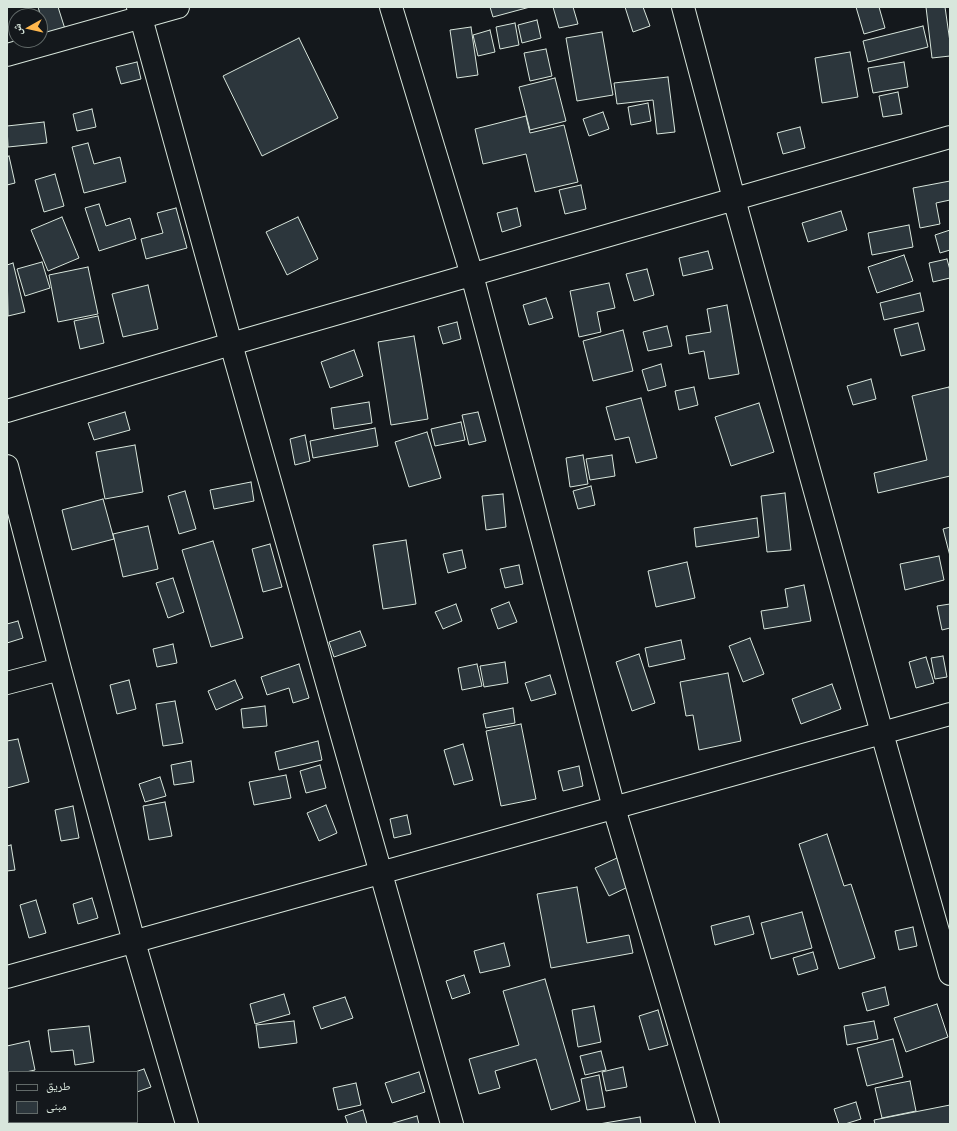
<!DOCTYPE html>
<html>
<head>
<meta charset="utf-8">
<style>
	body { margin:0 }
	#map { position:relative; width:957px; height:1131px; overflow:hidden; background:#14181c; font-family:Mulish,"Noto Naskh Arabic",sans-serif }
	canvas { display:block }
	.frame { position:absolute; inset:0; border:8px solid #d8e6dc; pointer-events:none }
	.legend { position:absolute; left:8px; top:1071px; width:130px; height:52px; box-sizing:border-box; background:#14181c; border:1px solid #626a69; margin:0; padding:5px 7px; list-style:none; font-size:12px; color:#d8e6dc }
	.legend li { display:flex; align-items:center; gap:8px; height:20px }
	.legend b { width:20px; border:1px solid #626a69 }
	.north { position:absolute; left:8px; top:8px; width:40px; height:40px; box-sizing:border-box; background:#14181c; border:1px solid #626a69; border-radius:50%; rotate:262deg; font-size:11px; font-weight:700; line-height:16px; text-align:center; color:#d8e6dc }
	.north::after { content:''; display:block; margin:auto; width:14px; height:18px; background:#ffb74d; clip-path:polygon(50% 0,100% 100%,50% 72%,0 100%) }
</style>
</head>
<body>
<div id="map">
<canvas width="957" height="1131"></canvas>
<div class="frame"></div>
<ul class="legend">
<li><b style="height:5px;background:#14181c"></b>طريق</li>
<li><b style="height:11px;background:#2c363c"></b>مبنى</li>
</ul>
<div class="north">ش</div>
</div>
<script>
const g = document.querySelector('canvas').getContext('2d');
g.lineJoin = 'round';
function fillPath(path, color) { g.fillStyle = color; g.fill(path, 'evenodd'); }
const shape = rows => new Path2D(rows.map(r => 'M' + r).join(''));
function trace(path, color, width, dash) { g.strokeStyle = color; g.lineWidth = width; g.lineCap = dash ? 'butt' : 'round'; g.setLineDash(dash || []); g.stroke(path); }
const building = shape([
	[38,7,58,7,65,29,46,34,38,7],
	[490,7,530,7,493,17,490,7],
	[553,7,573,7,578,24,559,28,553,7],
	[625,7,643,7,650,26,633,32,625,7],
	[856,7,879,7,885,28,864,34,856,7],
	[926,7,945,7,950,42,950,56,932,58,926,7],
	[537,20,541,38,522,43,518,25,537,20],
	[515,23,519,45,500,49,496,27,515,23],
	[923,26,928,47,868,62,863,41,923,26],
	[471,27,478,75,457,78,450,30,471,27],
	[490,30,495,52,478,56,473,35,490,30],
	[602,32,613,95,577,101,566,38,602,32],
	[299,38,338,118,262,156,223,76,299,38],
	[546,49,552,76,530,81,524,53,546,49],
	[850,52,858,97,822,103,815,58,850,52],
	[137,62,141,79,121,84,116,67,137,62],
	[904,62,908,87,873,93,868,68,904,62],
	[668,77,675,132,657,134,653,100,617,104,614,83,668,77],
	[555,78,566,121,530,130,519,87,555,78],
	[898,92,902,114,883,117,879,96,898,92],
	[648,103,651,121,631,125,628,107,648,103],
	[92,109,96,127,77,131,73,114,92,109],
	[603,112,609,129,589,136,583,119,603,112],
	[526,116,530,133,564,125,578,182,535,192,526,154,483,164,475,129,526,116],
	[44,122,47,143,8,147,7,126,44,122],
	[800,127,805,148,783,154,777,133,800,127],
	[88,143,94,164,120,157,126,182,84,193,72,147,88,143],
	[9,156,15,183,7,185,7,157,9,156],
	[55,174,64,206,44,212,35,180,55,174],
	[950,181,950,200,936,203,940,224,920,228,913,188,950,181],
	[581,185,586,209,565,214,559,190,581,185],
	[99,204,106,226,130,218,136,239,99,251,85,208,99,204],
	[176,208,187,248,146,259,141,239,163,233,157,213,176,208],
	[517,208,521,226,502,232,497,213,517,208],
	[841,211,847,230,808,242,802,223,841,211],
	[62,217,79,258,48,271,31,230,62,217],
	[298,217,318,259,287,275,266,232,298,217],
	[909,225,913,247,872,255,868,233,909,225],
	[950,230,950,250,940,253,935,235,950,230],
	[708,251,713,269,683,276,679,258,708,251],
	[904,255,913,281,877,293,868,267,904,255],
	[947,259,950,270,950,278,933,282,929,263,947,259],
	[42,262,50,288,25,296,17,269,42,262],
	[13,263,25,312,8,316,7,265,13,263],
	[88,267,98,314,58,322,49,275,88,267],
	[647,269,654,295,634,301,626,274,647,269],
	[609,283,615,308,597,312,601,332,579,337,570,291,609,283],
	[148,285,158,329,123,337,112,294,148,285],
	[920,293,924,311,884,320,880,303,920,293],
	[546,298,553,318,529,325,523,305,546,298],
	[727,305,739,374,709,379,704,351,689,354,686,336,711,332,707,309,727,305],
	[98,316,104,343,80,349,74,321,98,316],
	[457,322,461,339,443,344,438,327,457,322],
	[918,323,925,350,901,356,894,329,918,323],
	[667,326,672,346,648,351,643,332,667,326],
	[623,330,633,371,593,381,583,341,623,330],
	[414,336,428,419,391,425,378,342,414,336],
	[354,350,363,376,330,388,321,362,354,350],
	[661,364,666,386,648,391,642,370,661,364],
	[871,379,876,399,853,405,847,386,871,379],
	[694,387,698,405,679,410,675,391,694,387],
	[949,387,950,393,950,476,878,493,874,473,927,460,912,396,949,387],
	[641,398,657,458,636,463,629,437,615,440,606,407,641,398],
	[369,402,372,423,334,429,331,408,369,402],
	[759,403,774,452,731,466,715,417,759,403],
	[125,412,130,430,94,440,88,423,125,412],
	[478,412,486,441,469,445,462,415,478,412],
	[461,422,465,440,435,446,431,429,461,422],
	[375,428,378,446,313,458,310,441,375,428],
	[427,432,441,478,409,487,395,442,427,432],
	[305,435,310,461,295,465,290,439,305,435],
	[135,445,143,492,105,499,96,452,135,445],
	[583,455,588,484,570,487,566,458,583,455],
	[612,455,615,476,590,480,586,459,612,455],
	[251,482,254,501,214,509,210,490,251,482],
	[591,486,595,505,578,509,573,491,591,486],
	[185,491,196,529,179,534,168,496,185,491],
	[785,493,791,550,767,552,761,496,785,493],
	[503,494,506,527,486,530,482,496,503,494],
	[103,499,114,539,72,550,62,510,103,499],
	[757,518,759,537,696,547,694,528,757,518],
	[148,526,158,569,123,577,113,534,148,526],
	[950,527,950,556,943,529,950,527],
	[406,540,416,604,383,609,373,545,406,540],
	[213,541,243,638,211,647,182,550,213,541],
	[270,544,282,587,263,592,252,549,270,544],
	[462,550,466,568,448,573,443,554,462,550],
	[939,556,944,580,905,590,900,564,939,556],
	[687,562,695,598,656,607,648,571,687,562],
	[519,565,523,584,505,588,500,569,519,565],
	[173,578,184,612,168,618,156,583,173,578],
	[804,585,811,621,764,629,761,611,788,607,785,589,804,585],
	[509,602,517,622,498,629,491,609,509,602],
	[456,604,462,621,443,629,435,612,456,604],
	[950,604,950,628,942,630,937,606,950,604],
	[18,621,23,638,7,643,7,624,18,621],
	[360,631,366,646,334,657,329,642,360,631],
	[750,638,764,674,743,682,729,646,750,638],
	[681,640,685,659,649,667,645,648,681,640],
	[173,644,177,663,157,667,153,649,173,644],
	[639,654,655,703,632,711,616,662,639,654],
	[943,656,947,677,935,679,931,658,943,656],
	[926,657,934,683,916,688,909,662,926,657],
	[505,662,508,683,484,687,480,666,505,662],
	[299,664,309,698,293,703,289,688,267,695,261,677,299,664],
	[477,664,482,686,462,690,458,668,477,664],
	[728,673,741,741,699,750,693,715,686,716,680,682,728,673],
	[550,675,556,694,531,701,525,683,550,675],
	[129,680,136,709,117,714,110,685,129,680],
	[235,680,243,698,216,710,208,691,235,680],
	[832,684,841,709,801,724,792,699,832,684],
	[175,701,183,743,163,746,156,704,175,701],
	[265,706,267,726,243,728,241,709,265,706],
	[513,708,515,723,486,728,483,714,513,708],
	[521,724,536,799,501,806,486,731,521,724],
	[18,739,29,782,7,788,7,741,18,739],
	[318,741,322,760,279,770,275,752,318,741],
	[463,744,473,780,454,785,444,750,463,744],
	[191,761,194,782,174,785,171,765,191,761],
	[320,765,326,788,306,793,300,771,320,765],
	[579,766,583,786,563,791,558,771,579,766],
	[286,775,291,798,254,805,249,782,286,775],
	[160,777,166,796,145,802,139,784,160,777],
	[165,802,172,836,149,840,143,806,165,802],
	[326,805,337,833,319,841,307,813,326,805],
	[73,806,79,838,61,841,55,810,73,806],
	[407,815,411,834,394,838,390,819,407,815],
	[827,834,844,886,851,884,875,958,839,969,799,844,827,834],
	[11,845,15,870,7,871,7,846,11,845],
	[617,858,630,886,609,896,595,868,617,858],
	[577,887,587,943,629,935,633,953,551,968,537,894,577,887],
	[92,898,98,918,78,924,73,904,92,898],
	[36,900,46,933,29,938,20,905,36,900],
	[802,912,812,948,771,959,761,923,802,912],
	[749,916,754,934,715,945,711,926,749,916],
	[913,927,917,946,899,950,895,931,913,927],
	[504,943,510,966,480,973,474,951,504,943],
	[813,952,818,969,798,975,793,958,813,952],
	[464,975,470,993,452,999,446,981,464,975],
	[545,979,580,1101,551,1110,536,1059,495,1071,500,1088,479,1094,469,1059,519,1045,503,991,545,979],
	[885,987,889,1005,867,1011,862,993,885,987],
	[284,994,290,1014,255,1024,250,1004,284,994],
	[345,997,353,1018,321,1029,313,1007,345,997],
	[937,1004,948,1037,906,1052,894,1018,937,1004],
	[594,1006,601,1042,578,1047,572,1010,594,1006],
	[658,1010,668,1045,649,1050,639,1016,658,1010],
	[294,1021,297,1043,259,1048,256,1025,294,1021],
	[874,1021,878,1039,847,1045,844,1026,874,1021],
	[89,1026,94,1062,75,1065,73,1050,51,1052,48,1030,89,1026],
	[893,1039,903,1077,867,1086,857,1048,893,1039],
	[29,1041,35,1070,26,1072,9,1072,9,1076,7,1076,7,1046,29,1041],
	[601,1051,606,1070,585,1075,580,1056,601,1051],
	[623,1067,627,1087,606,1091,602,1072,623,1067],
	[144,1069,151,1087,137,1092,137,1072,135,1072,144,1069],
	[419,1072,425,1092,392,1103,385,1083,419,1072],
	[599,1075,605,1107,587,1110,581,1079,599,1075],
	[7,1079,9,1079,9,1108,7,1099,7,1079],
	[910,1081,916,1111,882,1118,875,1088,910,1081],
	[356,1083,361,1105,338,1110,333,1088,356,1083],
	[856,1102,861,1119,845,1124,839,1124,834,1109,856,1102],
	[950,1105,950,1124,875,1124,874,1120,950,1105],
	[363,1110,367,1124,348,1124,345,1116,363,1110],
	[417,1116,419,1124,390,1124,417,1116],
	[640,1117,641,1124,599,1124,640,1117],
	[12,1122,51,1122,52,1124,13,1124,12,1122],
	[69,1122,108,1122,109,1124,70,1124,69,1122]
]);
const minor = shape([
	[138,7,231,344,452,1124],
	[391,7,472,275,614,808,708,1124],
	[683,7,734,199,882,733,950,974],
	[7,55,178,7],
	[7,411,231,344,950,137],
	[7,466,60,669,134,942,187,1124],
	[7,683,60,669],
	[7,977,950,714]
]);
fillPath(building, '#2c363c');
trace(building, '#d8e6dc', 1);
trace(minor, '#d8e6dc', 24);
trace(minor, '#14181c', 22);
</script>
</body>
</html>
